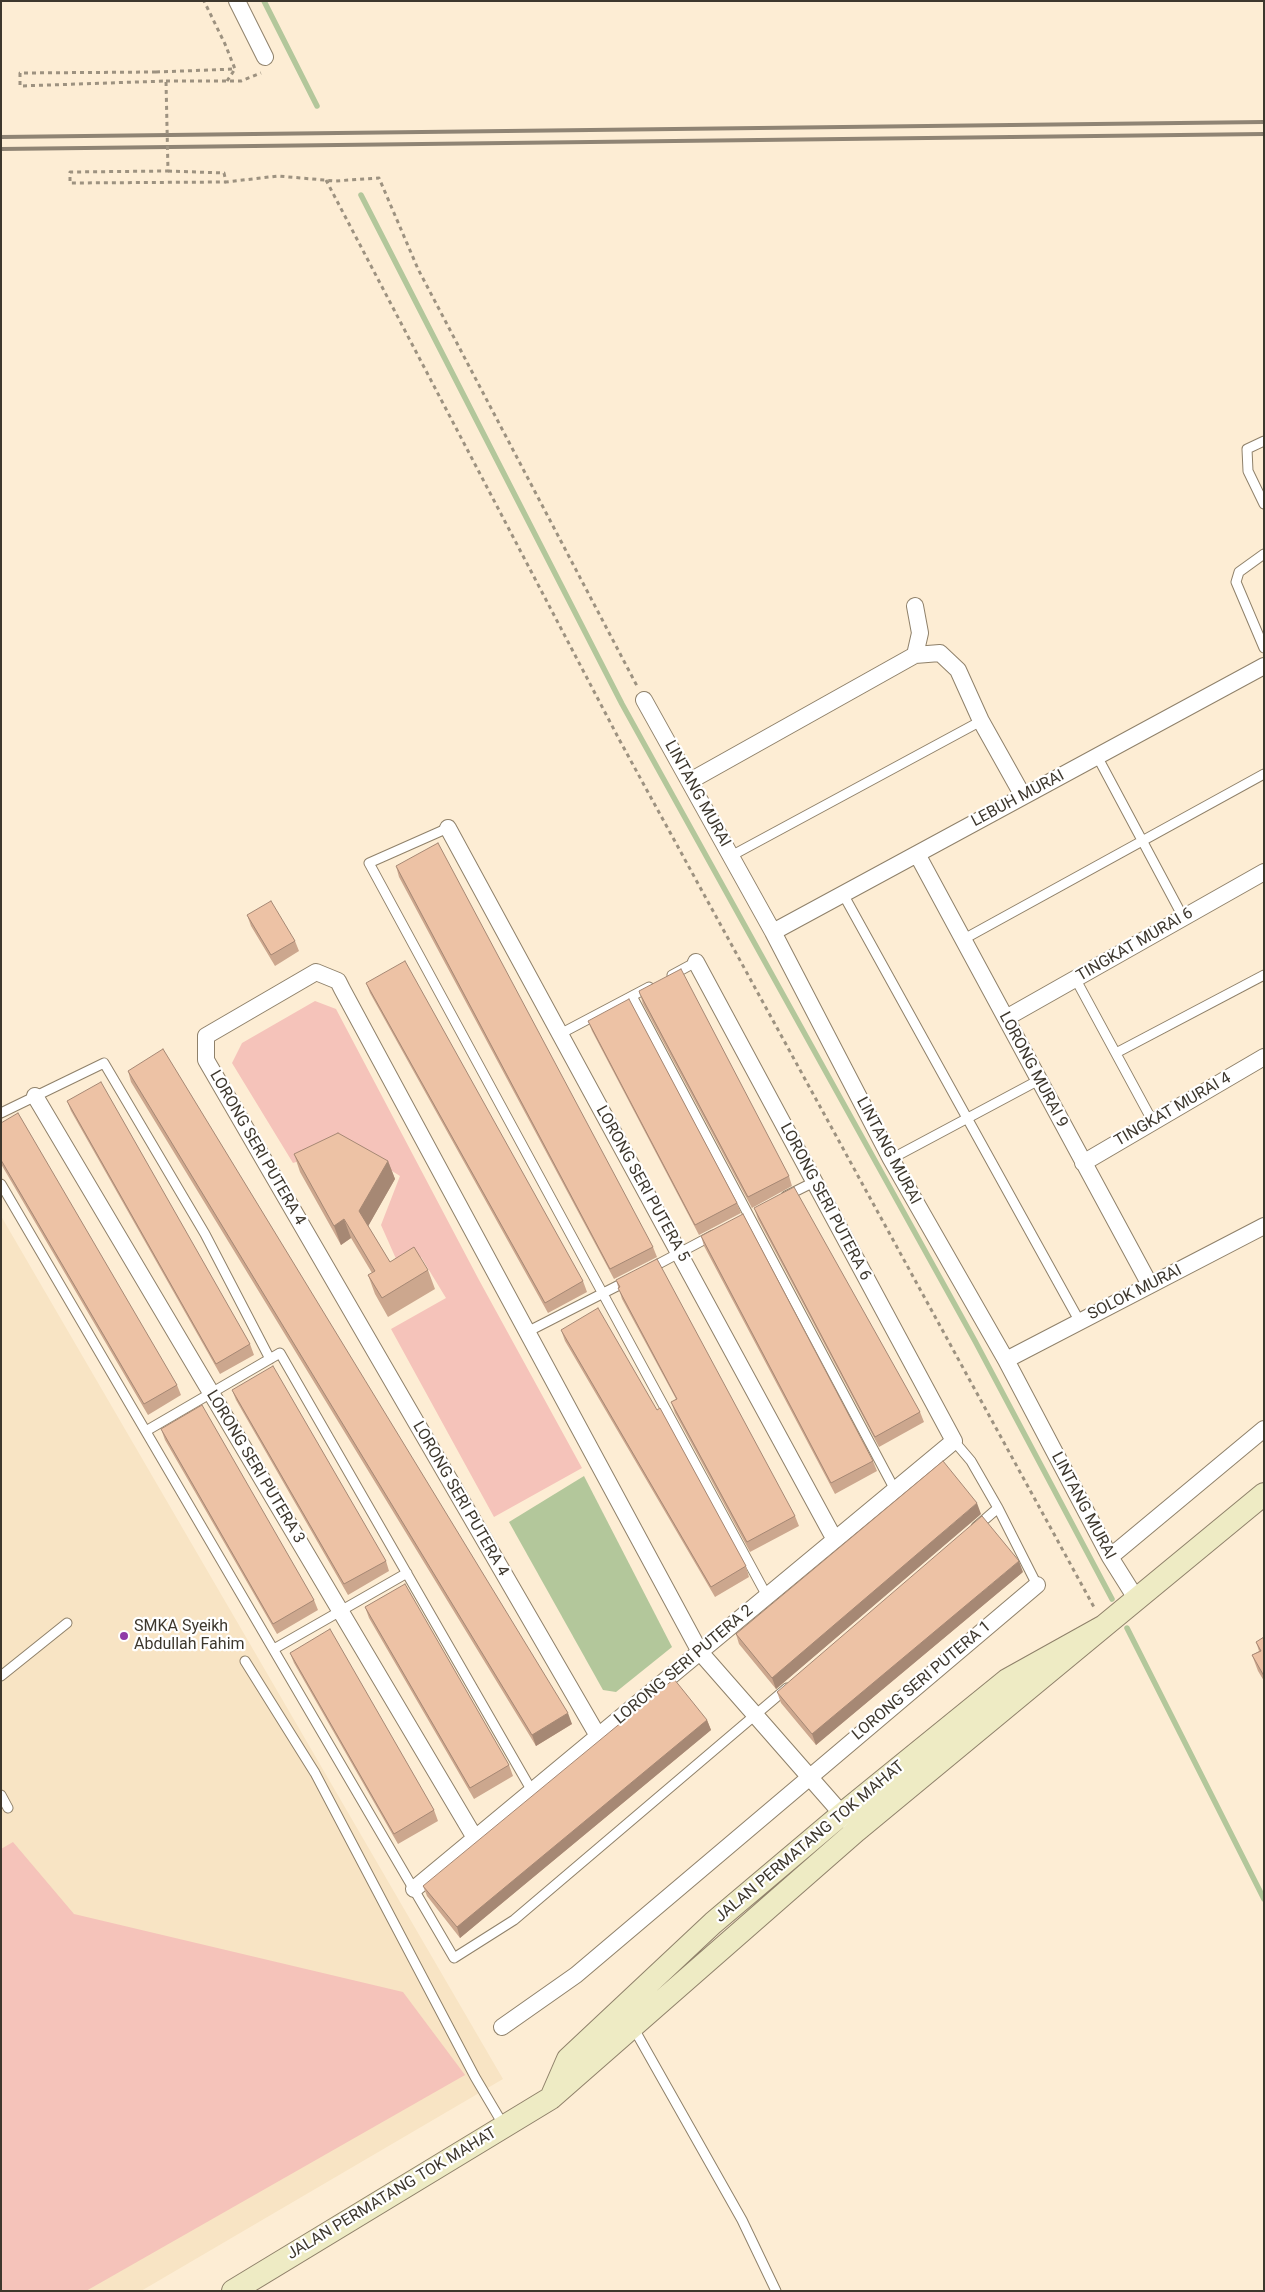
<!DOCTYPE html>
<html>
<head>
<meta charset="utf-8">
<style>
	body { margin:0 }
	#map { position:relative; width:1265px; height:2292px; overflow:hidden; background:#fdedd4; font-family:Roboto,sans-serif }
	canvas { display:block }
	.frame { position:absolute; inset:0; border:2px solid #3d372d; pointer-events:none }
</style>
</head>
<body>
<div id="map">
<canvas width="1265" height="2292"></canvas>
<div class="frame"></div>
</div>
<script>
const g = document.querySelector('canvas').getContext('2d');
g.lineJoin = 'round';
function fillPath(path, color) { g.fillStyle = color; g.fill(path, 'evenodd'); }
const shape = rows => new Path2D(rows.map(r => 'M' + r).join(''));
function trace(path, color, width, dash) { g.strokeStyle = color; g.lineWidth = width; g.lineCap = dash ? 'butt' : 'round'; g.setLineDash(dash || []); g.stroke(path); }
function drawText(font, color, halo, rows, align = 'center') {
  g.font = font + ' Roboto,sans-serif'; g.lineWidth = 4.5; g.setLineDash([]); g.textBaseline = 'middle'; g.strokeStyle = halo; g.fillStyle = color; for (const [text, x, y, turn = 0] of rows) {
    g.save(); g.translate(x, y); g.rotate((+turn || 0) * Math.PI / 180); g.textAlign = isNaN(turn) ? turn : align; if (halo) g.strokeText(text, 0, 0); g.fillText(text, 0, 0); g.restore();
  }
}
const built = shape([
	[1,1216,503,2079,141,2291,1,2291]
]);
const green = shape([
	[315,1001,336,1009,479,1280,582,1468,494,1517,391,1329,446,1298,421,1257,401,1270,381,1225,400,1176,351,1145,293,1163,232,1063,242,1043],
	[13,1842,74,1914,403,1992,465,2075,86,2291,1,2291,1,1849]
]);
const water = shape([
	[584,1476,672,1647,616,1692,603,1690,509,1522]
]);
const stream = shape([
	[264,1,317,106],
	[361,195,622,704,975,1341,1112,1599],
	[1127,1628,1264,1899]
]);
const path = shape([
	[156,72,235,69,225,44,204,1],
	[166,81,241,81,261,73],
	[227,81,235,69],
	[168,171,224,173,226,182,278,176,335,181,379,178,418,269,637,686],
	[326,180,620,741,1095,1609]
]);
const lane = shape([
	[1264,441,1247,449,1248,471,1264,504],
	[1264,554,1239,572,1236,582,1264,648],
	[1097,756,1183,917],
	[448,828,369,863,767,1596],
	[731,856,981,721],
	[843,894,1080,1322],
	[964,939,1264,774],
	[672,975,696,962],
	[1075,978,1153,1122],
	[632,996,895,1490],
	[560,1034,649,987],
	[1116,1053,1264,975],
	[1,1113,104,1063,205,1234,270,1359],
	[891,1159,1039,1080],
	[1,1184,454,1958,514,1920,787,1688],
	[786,1196,814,1182],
	[649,1269,713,1235],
	[527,1332,627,1281],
	[146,1431,280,1353,532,1791],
	[954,1441,971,1461,998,1508,1037,1585],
	[976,1527,998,1508],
	[274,1649,407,1573],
	[245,1661,315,1773,475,2077,504,2126],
	[1,1676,67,1623],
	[1,1795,8,1808],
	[633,2027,742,2220,776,2291]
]);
const street = shape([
	[237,1,265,57],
	[915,655,940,653,958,670,981,721,1023,796],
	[644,700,773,932,891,1159,1006,1360,1110,1557,1137,1600],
	[690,781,915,655,920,633,915,606],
	[448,828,835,1540],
	[917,854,1150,1285],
	[773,932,1264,666],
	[1006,1018,1264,872],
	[35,1096,475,1838],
	[1083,1163,1264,1057],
	[1006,1360,1264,1226],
	[1110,1557,1264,1429],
	[598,1736,206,1060,206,1036,316,972,338,981,342,989,700,1652,849,1822],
	[414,1889,954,1441,696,962],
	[502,2027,576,1975,1037,1585]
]);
const secondary = shape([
	[1104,1626,1264,1494],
	[233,2291,551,2098,856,1831,1104,1626,1007,1680,842,1814,713,1923,568,2059,551,2098]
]);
const rail = shape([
	[1,137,1264,122],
	[1,149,1264,134]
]);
const pathBridge = shape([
	[156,72,20,73,20,86,166,81,168,171,70,172,70,183,226,182]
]);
const wall = shape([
	[396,866,653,1247,657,1257,614,1279,399,877],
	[247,915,295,941,299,951,275,966,251,926],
	[366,983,583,1281,587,1292,548,1313,370,993],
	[640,994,789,1176,792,1186,752,1208,643,1004],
	[588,1021,737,1203,741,1213,699,1235,592,1031],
	[128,1071,572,1724,536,1746,131,1082],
	[67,1101,250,1344,254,1355,220,1374,71,1111],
	[1,1123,177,1385,181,1395,148,1415,1,1164],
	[294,1154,388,1161,395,1179,368,1226,390,1262,428,1270,435,1289,388,1317,375,1294,368,1275,372,1273,351,1238,341,1245,300,1172],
	[754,1208,920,1412,924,1422,879,1447,758,1219],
	[701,1236,873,1461,877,1471,835,1494,704,1246],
	[616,1280,795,1516,799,1526,750,1552,675,1413,671,1402,676,1399,622,1299],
	[561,1330,746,1566,749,1577,715,1597,565,1341],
	[232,1390,386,1561,389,1571,348,1595,236,1400],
	[161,1429,314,1600,318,1610,277,1634,165,1440],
	[981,1514,776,1689,739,1644,736,1634],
	[1023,1572,816,1745,781,1703,777,1692],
	[365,1607,509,1765,513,1776,474,1799,369,1618],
	[1264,1637,1264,1681,1258,1671,1252,1655,1259,1651,1256,1642],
	[290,1653,434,1810,438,1821,398,1844,294,1663],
	[707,1720,711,1730,460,1938,427,1896,423,1886]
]);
const shadedWall = shape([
	[388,1161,395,1179,366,1230,359,1211],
	[344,1219,351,1238,341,1245,334,1226],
	[977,1503,981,1514,776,1689,772,1678],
	[1019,1561,1023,1572,816,1745,812,1734],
	[568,1713,572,1724,536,1746,532,1735],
	[707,1720,711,1730,460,1938,457,1927]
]);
const building = shape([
	[438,843,653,1247,610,1269,396,866,438,843],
	[271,901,295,941,271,955,247,915,271,901],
	[405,961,583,1281,545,1303,366,983,405,961],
	[681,969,789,1176,748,1197,640,994,639,991,681,969],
	[629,999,737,1203,695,1225,588,1021,629,999],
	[163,1049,568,1713,532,1735,128,1071,163,1049],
	[101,1082,250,1344,216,1364,67,1101,101,1082],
	[18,1113,177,1385,144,1404,1,1160,1,1123,18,1113],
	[338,1133,388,1161,359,1211,390,1262,414,1247,428,1270,382,1298,368,1275,375,1271,344,1219,334,1226,294,1154,338,1133],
	[794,1187,920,1412,875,1437,754,1208,794,1187],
	[743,1214,873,1461,831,1483,701,1236,743,1214],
	[657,1259,795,1516,747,1542,671,1402,677,1399,618,1288,620,1287,616,1280,657,1259],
	[598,1308,657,1410,660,1408,746,1566,711,1587,561,1330,598,1308],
	[273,1366,386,1561,344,1584,232,1390,273,1366],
	[202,1405,314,1600,273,1624,161,1429,202,1405],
	[943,1461,977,1503,772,1678,736,1634,943,1461],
	[982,1516,1019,1561,812,1734,777,1692,982,1516],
	[405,1584,509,1765,470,1788,365,1607,405,1584],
	[330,1629,434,1810,394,1834,290,1653,330,1629],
	[1264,1637,1264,1676,1252,1655,1261,1651,1256,1642,1264,1637],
	[674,1679,707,1720,457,1927,423,1886,674,1679]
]);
const markers = [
	[124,1636,5,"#8f3aa7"]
];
const streetNames = [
	["LINTANG MURAI",697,794,61],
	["LEBUH MURAI",1018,799,-28],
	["TINGKAT MURAI 6",1135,945,-30],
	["LORONG MURAI 9",1033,1070,62],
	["TINGKAT MURAI 4",1173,1110,-30],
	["LORONG SERI PUTERA 4",257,1148,60],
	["LINTANG MURAI",888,1151,62],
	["LORONG SERI PUTERA 5",642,1184,61],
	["LORONG SERI PUTERA 6",825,1202,62],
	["SOLOK MURAI",1135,1293,-27],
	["LORONG SERI PUTERA 3",255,1467,59],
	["LORONG SERI PUTERA 4",460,1499,60],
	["LINTANG MURAI",1083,1506,62],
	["LORONG SERI PUTERA 2",684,1665,-40],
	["LORONG SERI PUTERA 1",922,1681,-40],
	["JALAN PERMATANG TOK MAHAT",810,1842,-40],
	["JALAN PERMATANG TOK MAHAT",392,2194,-31]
];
const poiNames = [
	["SMKA Syeikh",134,1627],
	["Abdullah Fahim",134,1645]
];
fillPath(built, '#f8e4c4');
fillPath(green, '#f5c3ba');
fillPath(water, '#b3c79b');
trace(stream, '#b3c79b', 5.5);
trace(lane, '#8f816a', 11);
trace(street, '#8f816a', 18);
trace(secondary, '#8f816a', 24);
trace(path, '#9d9280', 3, [4, 4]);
trace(lane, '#fff', 9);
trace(street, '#fff', 16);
trace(secondary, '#eeebc4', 22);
trace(rail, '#8f8474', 4);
trace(pathBridge, '#9d9280', 3, [4, 4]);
fillPath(wall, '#cca78e');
fillPath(shadedWall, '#a68874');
fillPath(building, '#edc2a5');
trace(building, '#a68874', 1);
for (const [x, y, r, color] of markers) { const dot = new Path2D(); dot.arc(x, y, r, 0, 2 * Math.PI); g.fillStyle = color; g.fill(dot); trace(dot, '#fff', 2); }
drawText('16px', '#3d372d', '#fff', streetNames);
drawText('16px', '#3d372d', '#fff', poiNames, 'left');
</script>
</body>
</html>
